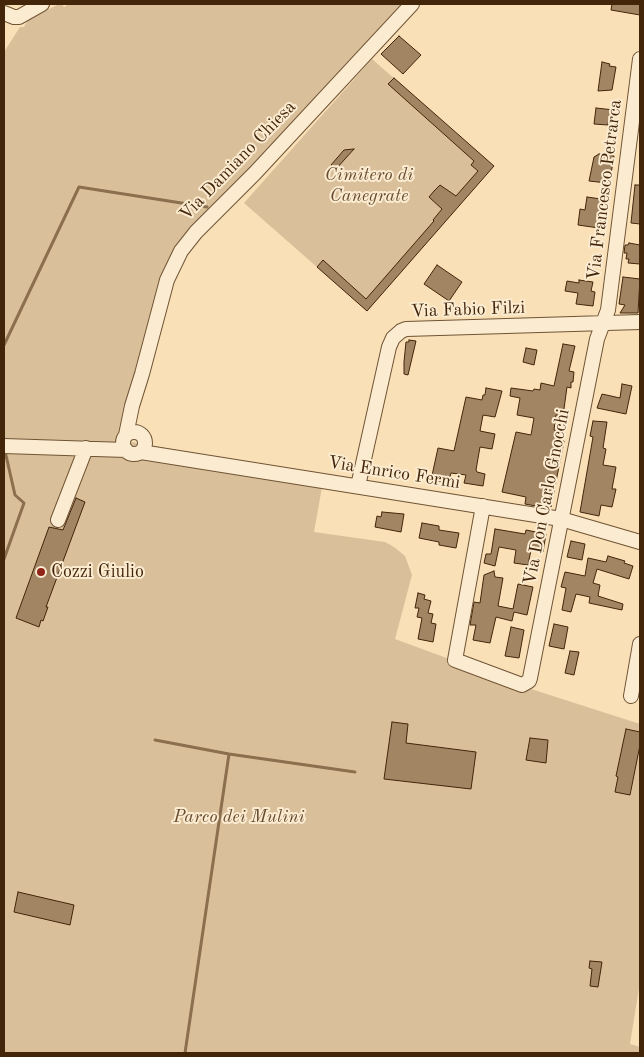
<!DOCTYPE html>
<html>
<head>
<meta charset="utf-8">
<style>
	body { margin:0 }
	#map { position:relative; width:644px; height:1057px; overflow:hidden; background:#f9e0b7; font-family:"Old Standard TT",serif }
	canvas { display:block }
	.frame { position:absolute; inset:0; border:5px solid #43250a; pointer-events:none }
</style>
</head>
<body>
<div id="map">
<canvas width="644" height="1057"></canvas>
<div class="frame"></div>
</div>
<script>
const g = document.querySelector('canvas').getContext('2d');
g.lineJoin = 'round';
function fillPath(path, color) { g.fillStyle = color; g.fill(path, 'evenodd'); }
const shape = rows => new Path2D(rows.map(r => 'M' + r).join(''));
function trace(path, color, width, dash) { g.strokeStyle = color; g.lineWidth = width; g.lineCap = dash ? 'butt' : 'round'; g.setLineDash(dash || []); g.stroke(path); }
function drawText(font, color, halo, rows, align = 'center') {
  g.font = font + ' "Old Standard TT",serif'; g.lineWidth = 4; g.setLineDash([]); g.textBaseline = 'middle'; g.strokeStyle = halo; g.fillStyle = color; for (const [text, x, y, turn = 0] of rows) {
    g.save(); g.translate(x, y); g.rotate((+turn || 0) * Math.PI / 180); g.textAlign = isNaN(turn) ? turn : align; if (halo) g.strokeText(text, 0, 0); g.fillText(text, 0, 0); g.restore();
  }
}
const green = shape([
	[59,4,62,4,64,7,69,4,403,4,295,120,212,212,185,236,120,440,218,457,322,487,314,532,385,542,394,547,405,556,412,575,395,639,528,688,640,724,640,982,630,1044,640,1047,640,1053,4,1053,4,52,20,27,24,27,28,20],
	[372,59,494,166,367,311,244,203]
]);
const stream = shape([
	[4,345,79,187,207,207],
	[4,559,24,503,15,495,5,451],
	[155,740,229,754,355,772],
	[185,1053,229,754]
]);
const building = shape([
	[612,4,640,4,640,15,611,10,612,4],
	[399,36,421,55,403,74,381,54,399,36],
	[602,62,610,64,609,66,616,67,612,90,598,91,602,62],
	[394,78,494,166,367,311,317,267,323,260,366,299,434,221,433,220,442,209,429,197,434,191,440,185,456,196,478,171,471,165,474,161,388,84,394,78],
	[596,108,614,110,612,121,608,121,608,125,594,124,596,108],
	[354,149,336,169,331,165,344,150,354,149],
	[599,154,614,156,611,174,608,174,607,183,589,181,594,157,599,154],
	[635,185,640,185,640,224,631,223,635,185],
	[587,197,601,199,599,208,603,208,599,228,578,225,580,209,585,210,587,197],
	[629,243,640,245,640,264,628,263,629,259,626,259,627,253,624,253,625,245,628,245,629,243],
	[437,265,462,282,449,301,424,284,437,265],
	[623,277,640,279,638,313,620,313,625,305,619,304,623,277],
	[579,280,593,282,591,291,595,292,593,306,576,304,578,293,565,291,567,281,579,283,579,280],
	[409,340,416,341,408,375,404,374,404,362,406,342,409,342,409,340],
	[563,344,575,346,569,371,574,372,573,382,571,382,571,388,567,387,563,416,556,415,554,430,564,432,562,441,564,441,551,507,537,504,536,506,525,504,526,497,502,492,516,432,531,435,534,418,517,415,520,398,510,396,511,388,533,391,534,389,540,390,541,383,554,386,563,344],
	[526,348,537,350,534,365,523,362,526,348],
	[622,384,632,386,626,414,597,408,602,394,620,398,622,384],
	[486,388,502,391,495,417,483,415,480,431,495,434,492,449,480,447,476,470,477,472,485,474,483,486,464,483,466,475,451,473,449,480,447,480,446,482,431,480,438,448,454,451,466,397,482,400,483,395,485,395,486,388],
	[593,421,607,422,603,448,606,449,603,465,616,467,612,489,616,489,612,507,601,505,599,516,580,512,593,437,590,436,593,421],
	[76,498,85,502,46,607,48,607,43,621,41,620,39,627,16,618,49,527,63,530,76,498],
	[382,512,404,514,401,532,375,527,377,516,381,517,382,512],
	[422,523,439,526,439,530,459,533,456,548,439,545,439,542,419,538,422,523],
	[495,529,525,534,526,530,546,534,543,552,531,550,528,565,514,563,516,550,499,547,495,566,484,563,486,554,491,554,495,529],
	[571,541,585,544,582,560,567,557,571,541],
	[608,556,625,561,624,563,633,566,629,579,597,569,593,583,600,585,598,596,623,604,622,610,589,603,590,597,576,594,571,612,562,610,566,588,561,587,565,572,585,576,588,558,606,562,608,556],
	[494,571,495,577,503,578,498,606,513,609,518,584,533,587,527,615,514,612,512,621,496,617,490,643,473,640,476,625,470,625,474,602,480,603,484,575,494,571],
	[418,593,425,595,424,599,431,601,428,613,433,614,431,623,436,624,433,642,418,639,422,618,417,617,419,608,415,608,418,593],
	[554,624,568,627,564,649,549,646,554,624],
	[511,627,524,630,519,658,505,656,511,627],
	[570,651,579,652,574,675,565,673,570,651],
	[392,722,408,724,406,743,476,752,471,789,384,779,392,722],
	[626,729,640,732,640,745,630,795,615,792,618,777,616,776,626,729],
	[530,738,548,740,546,763,526,760,530,738],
	[18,892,74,905,70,925,14,912,18,892],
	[590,961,602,962,598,987,590,986,592,969,589,968,590,961]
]);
const minor = shape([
	[4,13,14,17,19,17,42,4],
	'123 443a11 11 0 1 1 22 0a11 11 0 1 1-22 0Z',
	[126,435,132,406,142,374,167,280,181,251,196,232,255,173,412,4],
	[4,446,126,450],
	[141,452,561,519,640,542],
	[358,486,389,347,393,338,401,331,406,329,640,322],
	[483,506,455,660,522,685,529,681,530,678,597,339,608,310,640,59],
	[58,520,86,448],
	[631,696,640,644]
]);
const markers = [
	[41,572,5,"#8f2418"]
];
const streetNames = [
	["Via Damiano Chiesa",238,161,-46],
	["Via Francesco Petrarca",605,190,-83],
	["Via Fabio Filzi",468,310,-2],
	["Via Enrico Fermi",394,473,9],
	["Via Don Carlo Gnocchi",547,497,-79]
];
const parkNames = [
	["Cimitero di",369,175],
	["Canegrate",369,196],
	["Parco dei Mulini",239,817]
];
const poiNames = [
	["Cozzi Giulio",51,572]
];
fillPath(green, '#dac09a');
trace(stream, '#8b6f4e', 3);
fillPath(building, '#a28664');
trace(building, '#43250a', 1);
trace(minor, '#705435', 16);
trace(minor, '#fbebd0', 14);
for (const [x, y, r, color] of markers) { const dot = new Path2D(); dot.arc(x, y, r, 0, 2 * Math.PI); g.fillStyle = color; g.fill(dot); trace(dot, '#fbebd0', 2); }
drawText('18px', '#43250a', '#fbebd0', streetNames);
drawText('italic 18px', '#694c2e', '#fbebd0', parkNames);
drawText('18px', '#43250a', '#fbebd0', poiNames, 'left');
</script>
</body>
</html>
